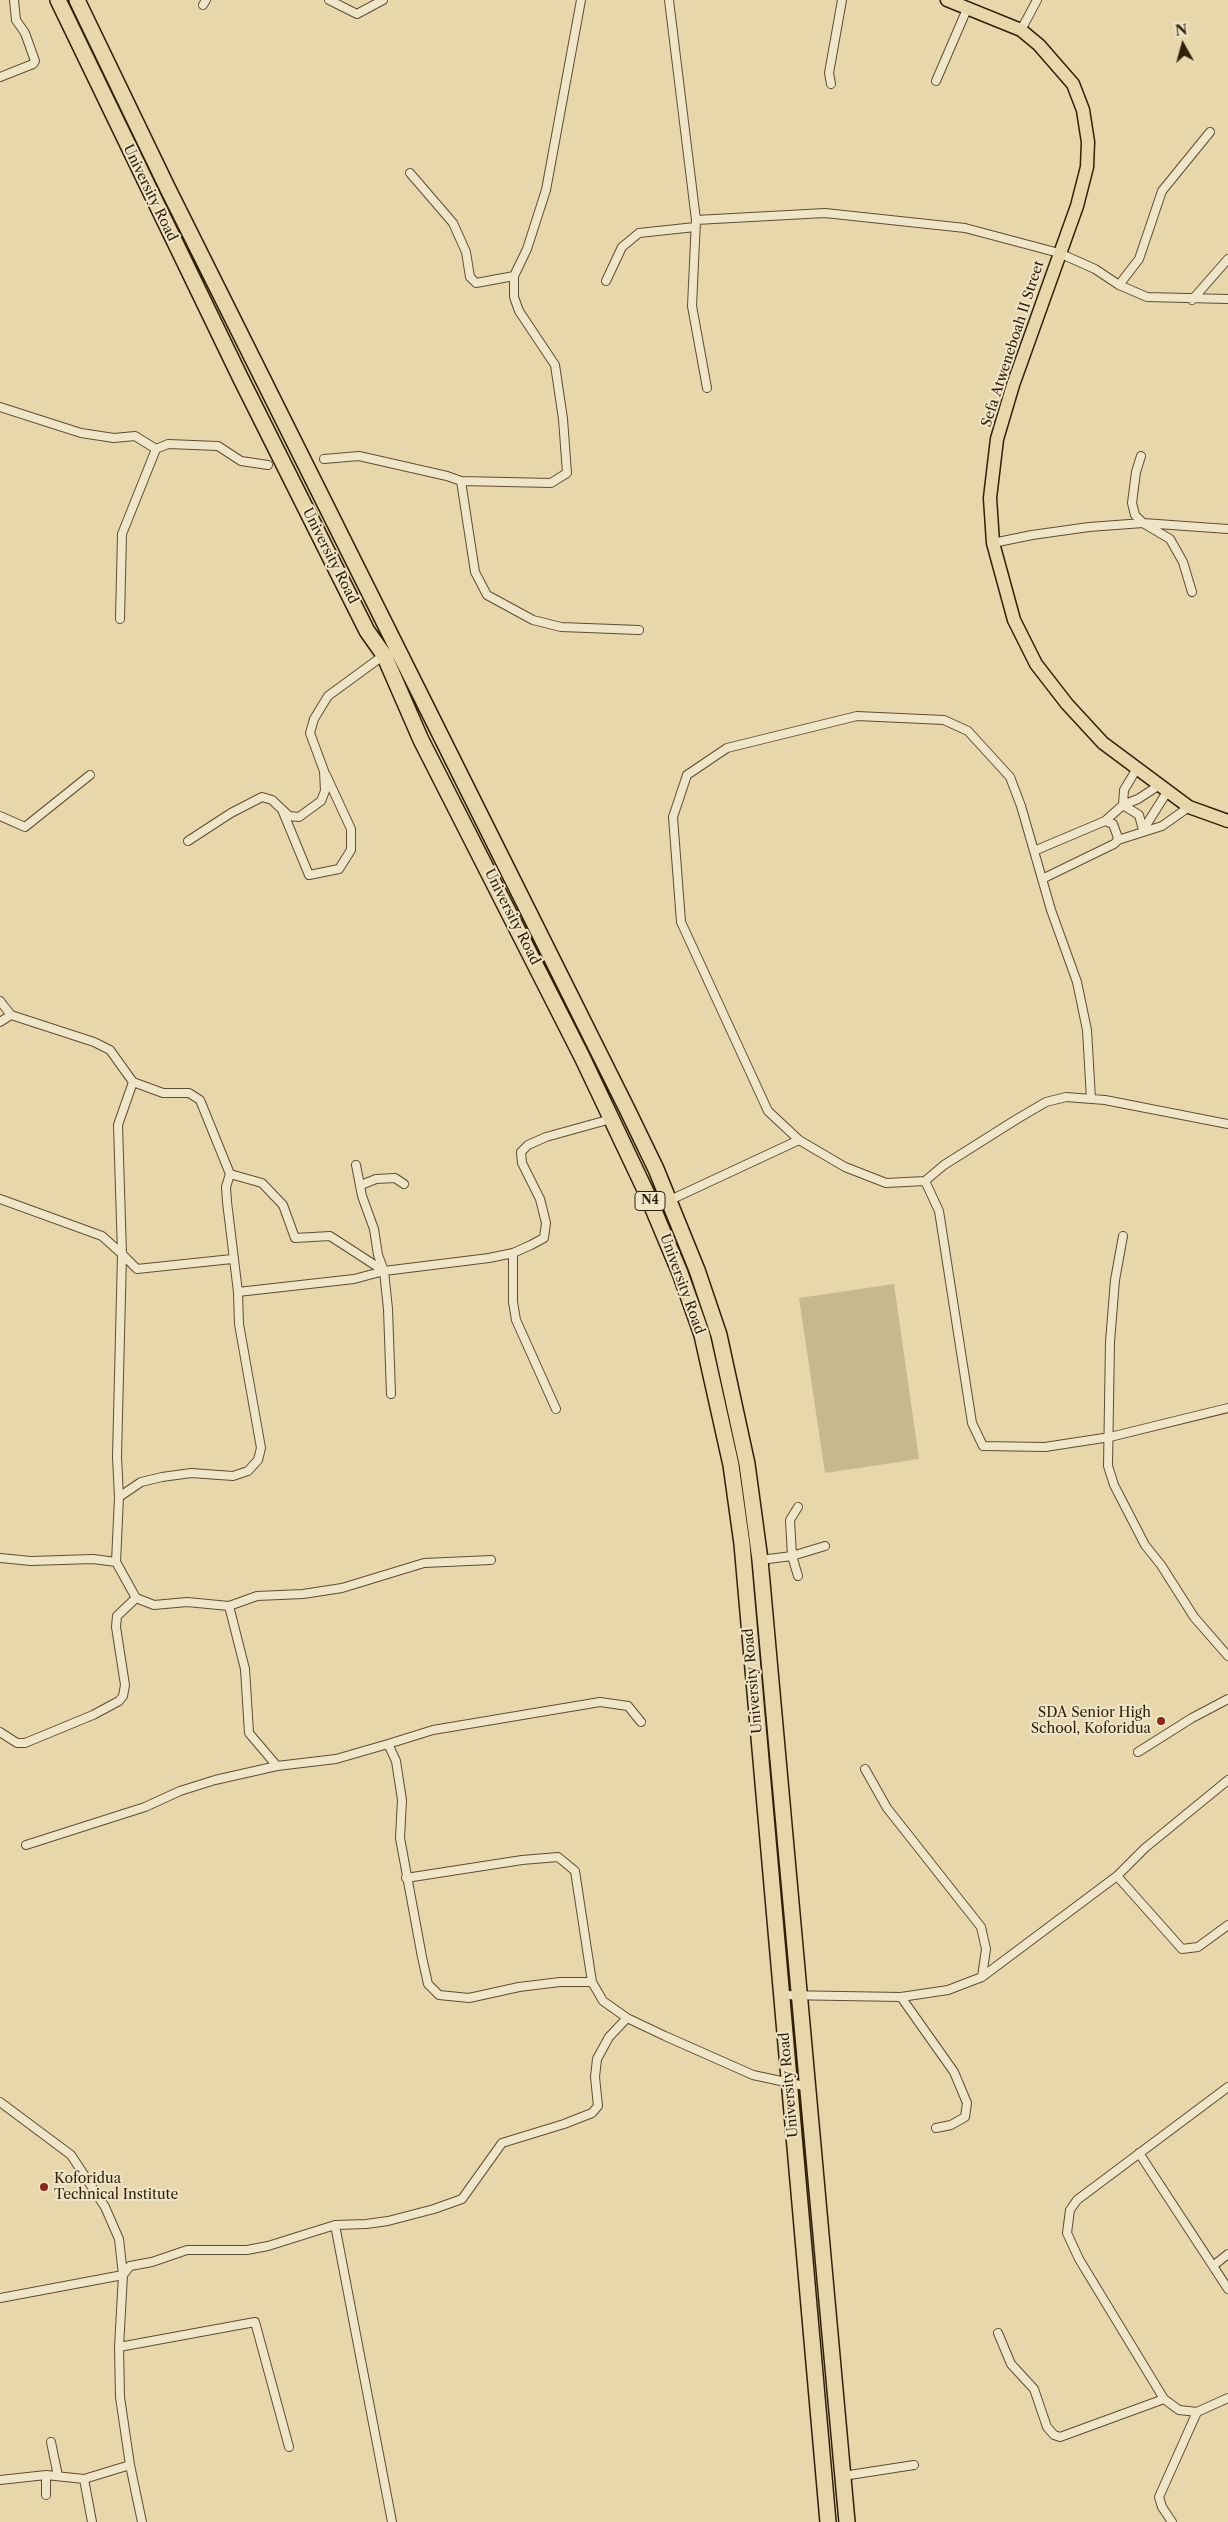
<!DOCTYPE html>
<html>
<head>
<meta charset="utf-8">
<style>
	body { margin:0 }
	#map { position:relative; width:1228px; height:2522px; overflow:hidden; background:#e7d7ab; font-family:"Libre Caslon Text",serif }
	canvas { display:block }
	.north { position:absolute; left:1158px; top:20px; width:50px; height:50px; -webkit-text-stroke:4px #efe5c8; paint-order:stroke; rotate:353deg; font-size:14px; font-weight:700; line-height:20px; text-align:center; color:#321f0a }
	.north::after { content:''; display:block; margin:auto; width:18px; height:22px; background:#321f0a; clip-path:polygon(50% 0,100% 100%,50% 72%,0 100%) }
</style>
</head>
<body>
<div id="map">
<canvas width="1228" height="2522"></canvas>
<div class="north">N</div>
</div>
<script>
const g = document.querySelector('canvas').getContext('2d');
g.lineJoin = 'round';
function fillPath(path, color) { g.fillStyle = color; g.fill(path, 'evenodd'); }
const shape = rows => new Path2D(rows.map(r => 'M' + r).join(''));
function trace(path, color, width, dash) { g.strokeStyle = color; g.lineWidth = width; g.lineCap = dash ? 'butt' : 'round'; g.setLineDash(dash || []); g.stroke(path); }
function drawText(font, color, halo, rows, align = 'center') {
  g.font = font + ' "Libre Caslon Text",serif'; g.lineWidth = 4; g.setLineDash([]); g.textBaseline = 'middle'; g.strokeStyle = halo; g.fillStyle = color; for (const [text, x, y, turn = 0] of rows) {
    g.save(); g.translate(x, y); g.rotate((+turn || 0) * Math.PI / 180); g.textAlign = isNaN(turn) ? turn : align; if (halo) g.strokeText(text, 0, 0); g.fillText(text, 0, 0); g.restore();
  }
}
const green = shape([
	[894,1284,919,1459,825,1473,799,1298]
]);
const street = shape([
	[329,0,357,14,383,0],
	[669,0,696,220,692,306,707,388],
	[203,5,206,0],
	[1021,30,1037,0],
	[0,77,33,64,35,61,25,33,16,20,14,0],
	[936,81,967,9],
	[831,84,829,73,842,0],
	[410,173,453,223,466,252,470,277,476,283,514,276],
	[696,220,825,213,965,228,1059,253,1095,269,1119,285,1147,297,1228,299],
	[606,281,622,247,639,233,695,227],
	[1119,285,1139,259,1162,191,1210,132],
	[1192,300,1228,259],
	[0,407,81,433,114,438,135,436,156,449,122,534,120,619],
	[156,449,168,444,218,446,241,461,268,465],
	[1141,456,1136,472,1132,503,1135,515,1143,523,1170,539,1183,562,1192,592],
	[324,459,359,456,447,476,461,481,551,483,567,473,563,419,555,365,519,311,514,297,514,276,527,249,546,190,581,0],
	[461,481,475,572,487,595,533,620,561,627,639,630],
	[993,543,1032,535,1089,527,1143,523,1228,529],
	[1123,805,1124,790,1136,770],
	[1123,805,1139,815,1143,830],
	[283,812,309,875,339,869,351,850,351,829,326,775],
	[0,816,25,827,90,775],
	[1105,821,1123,805,1138,799,1158,786],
	[1143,830,1167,792],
	[1118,840,1162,826,1189,807],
	[188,841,231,813,262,797,272,800,289,816,299,817,321,801,325,791,324,771,310,733,314,719,328,696,384,655],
	[1034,851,1105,821,1113,824,1117,835,1118,840,1114,844,1042,879],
	[0,1001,11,1015],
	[0,1022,11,1015,94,1042,110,1050,133,1082,163,1093,189,1093,200,1100,230,1174,262,1183,283,1205,295,1238,330,1236,384,1271],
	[133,1082,118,1125,122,1254,137,1269,232,1259],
	[1228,1124,1105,1100,1066,1097,1046,1102,1017,1119,944,1165,925,1181,939,1211,972,1423,983,1446,1045,1447,1110,1437,1228,1408],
	[356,1165,362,1196,374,1229,378,1255,384,1271,388,1309,391,1394],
	[230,1174,226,1187,227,1202,238,1292],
	[925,1181,886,1183,845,1167,799,1140,768,1111,681,922,673,817,687,775,727,748,857,716,944,720,968,731,1010,777,1021,806,1051,910,1077,982,1087,1030,1091,1099],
	[361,1185,376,1179,395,1178,404,1184],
	[0,1199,102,1236,122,1254,117,1457,119,1497,116,1562,136,1598,154,1605,187,1602,229,1606,257,1596,303,1594,342,1588,424,1563,491,1560],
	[668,1201,799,1140],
	[1123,1236,1115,1280,1110,1342,1108,1466,1114,1485,1145,1545,1161,1565,1194,1617,1228,1656],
	[513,1253,513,1302,516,1320,556,1409],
	[119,1497,141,1482,162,1477,191,1473,233,1476,248,1471,258,1460,261,1448,239,1324,238,1292,354,1279,384,1271,489,1258,513,1253,531,1245,544,1238,546,1223,540,1199,522,1163,521,1152,528,1145,546,1137,611,1119],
	[0,1558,31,1561,93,1559,116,1562],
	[760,1560,792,1556,790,1520,798,1507],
	[798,1576,792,1556,825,1546],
	[229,1606,245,1669,249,1733,277,1766],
	[0,1732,17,1743,25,1743,93,1715,119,1701,123,1696,125,1685,116,1627,117,1616,136,1598],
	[388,1744,433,1730,600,1702,628,1706,641,1722],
	[1138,1752,1192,1718,1228,1699],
	[865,1769,887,1808,981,1927,986,1949,982,1977],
	[26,1845,145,1807,180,1791,215,1780,277,1766,336,1759,388,1744,396,1761,402,1800,400,1838,422,1957,428,1984,439,1995,469,1998,519,1987,560,1982,592,1982,603,2001,627,2018,665,2036,753,2075,809,2087],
	[1117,1876,1182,1949,1198,1947,1228,1925],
	[406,1878,522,1860,558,1857,575,1871,592,1982],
	[782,1995,901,1997,948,1990,982,1977,1117,1876,1145,1848,1228,1780],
	[901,1997,954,2072,967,2103,965,2117,951,2125,936,2128],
	[1228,2087,1077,2200,1070,2210,1067,2233,1079,2259,1164,2399,1179,2410,1197,2412,1228,2398],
	[0,2102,71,2155,105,2207,119,2239,123,2275,119,2347,120,2397,130,2465,142,2522],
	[1139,2153,1228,2289],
	[1213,2266,1228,2254],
	[0,2298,123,2275,130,2266,152,2262,187,2250,247,2250,268,2246,335,2225],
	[998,2333,1011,2364,1034,2389,1047,2427,1054,2435,1060,2437,1164,2399],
	[119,2347,255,2322,289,2447],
	[51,2442,58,2476],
	[843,2476,914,2465],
	[84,2479,92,2522],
	[0,2480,46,2475,84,2479,130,2465],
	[46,2495,46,2475],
	[392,2522,335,2225,366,2224,388,2221,434,2209,462,2199,502,2143,564,2124,592,2113,598,2106,595,2077,597,2059,609,2037,627,2018],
	[1172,2522,1162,2507,1159,2497,1197,2412]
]);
const primary = shape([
	[947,0,1021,30,1039,45,1073,84,1083,110,1088,142,1087,167,1077,206,1013,385,997,439,990,498,993,543,1014,620,1036,664,1067,704,1103,743,1189,807,1228,821]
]);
const highway = shape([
	[58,0,241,379,367,631,384,655,421,740,582,1057,646,1192,680,1273,702,1335,731,1465,742,1544,828,2522],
	[77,0,167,187,627,1109,656,1169,697,1270,719,1335,747,1464,760,1560,847,2522]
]);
const markers = [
	[1161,1721,5,"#8f2418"],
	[44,2187,5,"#8f2418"]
];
const shields = [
	[650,1201,30]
];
const shieldNames = [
	["N4",650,1201]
];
const streetNames = [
	["University Road",150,193,64],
	["Sefa Atweneboah II Street",1013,344,-72],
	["University Road",330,556,63],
	["University Road",512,917,63],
	["University Road",682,1284,70],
	["University Road",753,1681,-95],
	["University Road",789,2085,-95]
];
const poiNames = [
	["SDA Senior High",1151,1713],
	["School, Koforidua",1151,1729],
	["Koforidua",54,2179,"left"],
	["Technical Institute",54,2195,"left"]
];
fillPath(green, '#c8b890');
trace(street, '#5f4d32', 10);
trace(primary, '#321f0a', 15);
trace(highway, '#321f0a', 18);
trace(street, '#efe5c8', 8);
trace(primary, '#e7d7ab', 12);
trace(highway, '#e7d7ab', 15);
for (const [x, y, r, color] of markers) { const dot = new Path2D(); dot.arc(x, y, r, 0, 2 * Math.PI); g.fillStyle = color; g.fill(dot); trace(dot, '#efe5c8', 2); }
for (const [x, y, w] of shields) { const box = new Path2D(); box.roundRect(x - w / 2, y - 9.5, w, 19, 4); g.fillStyle = '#efe5c8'; g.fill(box); trace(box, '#321f0a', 1); }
drawText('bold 12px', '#321f0a', null, shieldNames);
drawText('14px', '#321f0a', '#efe5c8', streetNames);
drawText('14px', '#321f0a', '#efe5c8', poiNames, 'right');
</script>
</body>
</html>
